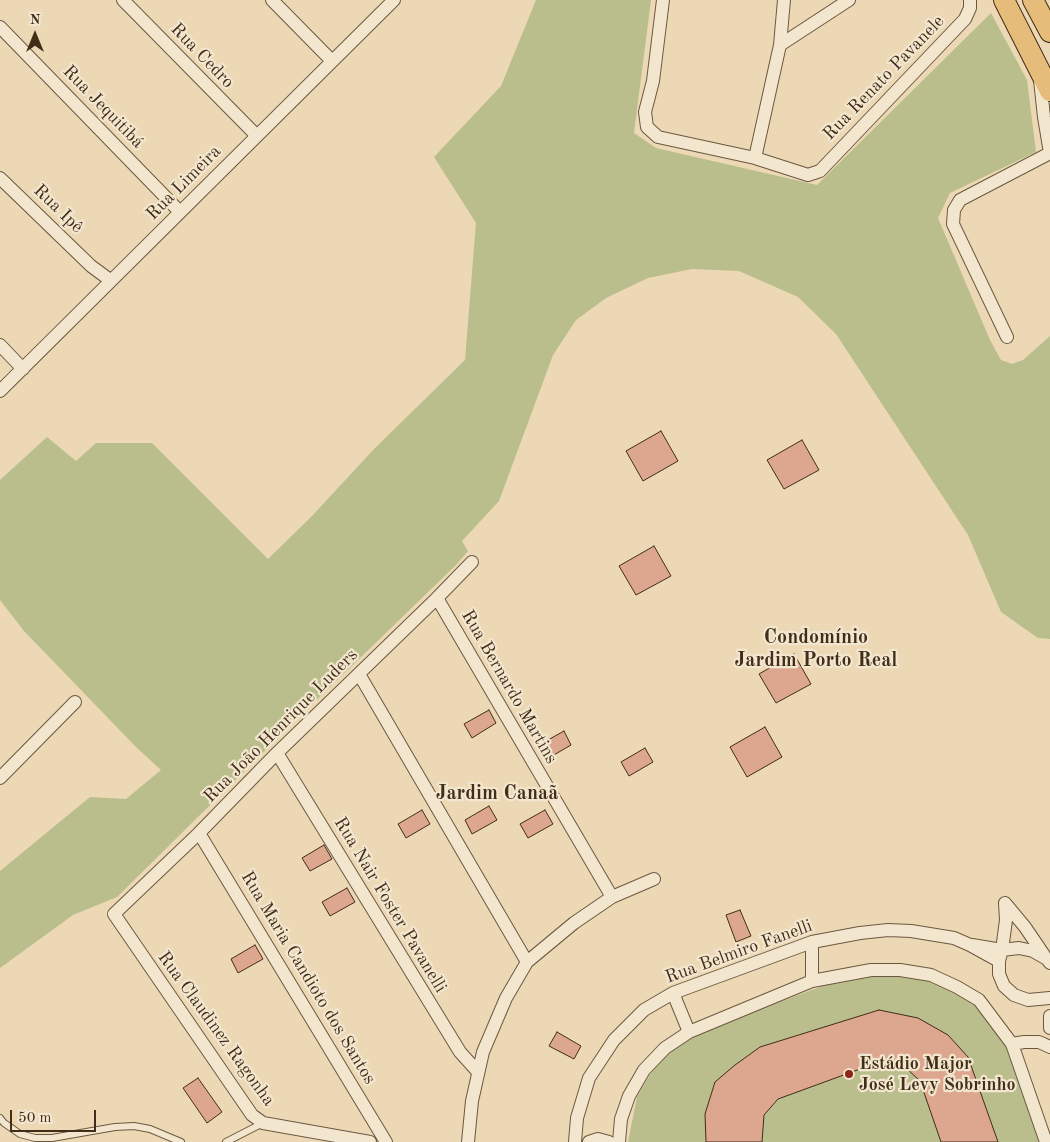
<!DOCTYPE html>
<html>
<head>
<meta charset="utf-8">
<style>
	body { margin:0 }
	#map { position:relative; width:1050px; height:1142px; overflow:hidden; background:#ecd8b5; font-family:"Old Standard TT",serif }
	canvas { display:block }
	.north { position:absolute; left:10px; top:10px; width:50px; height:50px; -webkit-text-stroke:4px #f3e6cf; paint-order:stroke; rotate:0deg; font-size:14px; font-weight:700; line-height:20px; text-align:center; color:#412d18 }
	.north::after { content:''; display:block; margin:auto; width:18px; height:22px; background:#412d18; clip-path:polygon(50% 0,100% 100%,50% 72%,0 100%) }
	.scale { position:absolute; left:10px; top:1110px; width:86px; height:22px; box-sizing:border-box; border:2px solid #412d18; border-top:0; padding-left:6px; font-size:15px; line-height:18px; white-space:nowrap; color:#412d18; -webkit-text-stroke:4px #f3e6cf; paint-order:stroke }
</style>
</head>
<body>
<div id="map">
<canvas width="1050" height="1142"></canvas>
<div class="north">N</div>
<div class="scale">50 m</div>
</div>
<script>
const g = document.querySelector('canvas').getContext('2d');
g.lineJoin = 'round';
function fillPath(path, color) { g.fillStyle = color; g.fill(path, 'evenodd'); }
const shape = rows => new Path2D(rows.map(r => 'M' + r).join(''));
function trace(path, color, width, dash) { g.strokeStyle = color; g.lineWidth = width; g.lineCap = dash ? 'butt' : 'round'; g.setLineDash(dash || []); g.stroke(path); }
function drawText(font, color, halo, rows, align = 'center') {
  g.font = font + ' "Old Standard TT",serif'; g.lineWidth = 4.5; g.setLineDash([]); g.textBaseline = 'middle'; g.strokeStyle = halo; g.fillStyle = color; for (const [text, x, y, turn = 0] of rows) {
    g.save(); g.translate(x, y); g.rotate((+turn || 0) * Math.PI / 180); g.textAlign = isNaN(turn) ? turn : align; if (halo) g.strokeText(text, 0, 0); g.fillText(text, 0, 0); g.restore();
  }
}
const green = shape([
	[536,0,651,0,634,133,656,148,817,185,991,13,1027,80,1036,152,950,193,938,218,990,340,1001,360,1012,364,1023,360,1050,336,1050,639,1038,638,1001,612,968,535,836,334,798,297,739,271,692,269,648,278,606,298,576,320,553,355,499,501,462,541,468,551,456,565,295,721,117,897,73,915,0,968,0,871,90,797,126,799,161,770,136,747,24,631,0,600,0,480,47,437,76,461,96,443,152,443,268,559,312,516,375,448,465,360,476,223,434,157,501,86],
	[876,975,928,977,975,1002,1007,1046,1042,1142,628,1142,637,1097,649,1076,668,1051,691,1035,825,985]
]);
const building = shape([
	[661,431,678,461,643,481,626,451,661,431],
	[802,440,819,470,784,489,767,460,802,440],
	[654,546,671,576,636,595,619,566,654,546],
	[794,654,811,684,776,703,759,674,794,654],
	[489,710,496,723,472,738,464,724,489,710],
	[765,727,782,757,747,777,730,747,765,727],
	[564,731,571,745,547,759,539,745,564,731],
	[645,748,653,762,629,776,621,762,645,748],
	[489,806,497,820,472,834,465,820,489,806],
	[422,810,430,824,406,838,398,824,422,810],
	[545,810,553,824,528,838,520,824,545,810],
	[324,845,332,859,310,871,302,858,324,845],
	[347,888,355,902,330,916,322,902,347,888],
	[740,910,751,936,736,942,726,915,740,910],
	[255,945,263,959,238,973,231,959,255,945],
	[879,1010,918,1018,948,1035,968,1057,998,1142,941,1142,920,1081,906,1068,882,1061,778,1099,764,1115,762,1142,706,1142,705,1114,715,1082,735,1065,760,1047,879,1010],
	[557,1032,581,1046,574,1059,549,1046,557,1032],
	[198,1078,222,1112,207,1123,183,1088,198,1078]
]);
const service = shape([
	[0,1118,4,1123,20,1134,35,1138,52,1138,115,1127,134,1126,150,1129,181,1142],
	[226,1142,263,1123]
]);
const minor = shape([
	[123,0,257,136],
	[272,0,332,61],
	[663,0,653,81,645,112,647,127,658,137,755,158,808,175,820,171,965,19,970,8,970,0],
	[0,27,180,212],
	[780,45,849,0],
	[1040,80,1044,117,1050,153],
	[755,158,780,45,784,0],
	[0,178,91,266,110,280],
	[1007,337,953,224,954,210,960,200,1050,153],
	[0,345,23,369],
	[0,391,394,0],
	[437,598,612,897],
	[359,674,527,962],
	[277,753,460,1052,478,1072],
	[0,778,75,702],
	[199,833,386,1142],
	[1005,903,1025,927,1044,955],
	[812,942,812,981],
	[972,945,1002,950,1006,920,1005,903],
	[1050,963,1047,959,1033,951,1019,948,1002,950,999,961,999,974,1004,986,1014,995,1028,1000,1050,998],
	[673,993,689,1032],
	[1050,1016,1050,1028],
	[1012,1044,1024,1042,1039,1042,1050,1047],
	[370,1142,263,1123,252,1115,114,914,199,833,277,753,437,598,472,562],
	[468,1142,472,1101,483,1052,506,998,527,962,574,923,612,897,654,879],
	[575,1142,577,1118,589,1078,614,1040,644,1010,673,993,812,942,860,933,888,930,911,931,954,938,970,945,999,961],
	[589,1142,598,1139,609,1142],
	[619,1142,621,1119,629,1096,644,1070,665,1048,689,1032,812,981,871,970,900,970,931,975,957,987,979,1000,1012,1044,1046,1142]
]);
const trunk = shape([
	[1004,0,1050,91],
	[1033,0,1050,32]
]);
const markers = [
	[849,1074,5,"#8f2418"]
];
const streetNames = [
	["Rua Cedro",202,56,46],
	["Rua Renato Pavanele",884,78,-46],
	["Rua Jequitibá",103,107,46],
	["Rua Limeira",184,183,-45],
	["Rua Ipê",58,209,44],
	["Rua Bernardo Martins",509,687,60],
	["Rua João Henrique Luders",281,726,-45],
	["Rua Nair Foster Pavanelli",390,905,59],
	["Rua Belmiro Fanelli",739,952,-20],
	["Rua Maria Candioto dos Santos",308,978,59],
	["Rua Claudinez Ragonha",216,1029,54]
];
const poiNames = [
	["Estádio Major",859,1064],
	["José Levy Sobrinho",859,1085]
];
const quarterNames = [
	["Condomínio",816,638],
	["Jardim Porto Real",816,661],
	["Jardim Canaã",497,794]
];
fillPath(green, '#b9be8c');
fillPath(building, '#dda68f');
trace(building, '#412d18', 1);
trace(service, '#6c583f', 8);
trace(minor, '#6c583f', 14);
trace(trunk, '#412d18', 22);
trace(service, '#f3e6cf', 6);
trace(minor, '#f3e6cf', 12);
trace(trunk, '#e6bc7a', 20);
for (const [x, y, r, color] of markers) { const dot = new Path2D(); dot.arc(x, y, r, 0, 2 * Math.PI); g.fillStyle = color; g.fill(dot); trace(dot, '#f3e6cf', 2); }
drawText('18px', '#412d18', '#f3e6cf', streetNames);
drawText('bold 18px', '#412d18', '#f3e6cf', poiNames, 'left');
drawText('bold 20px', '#412d18', '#f3e6cf', quarterNames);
</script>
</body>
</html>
